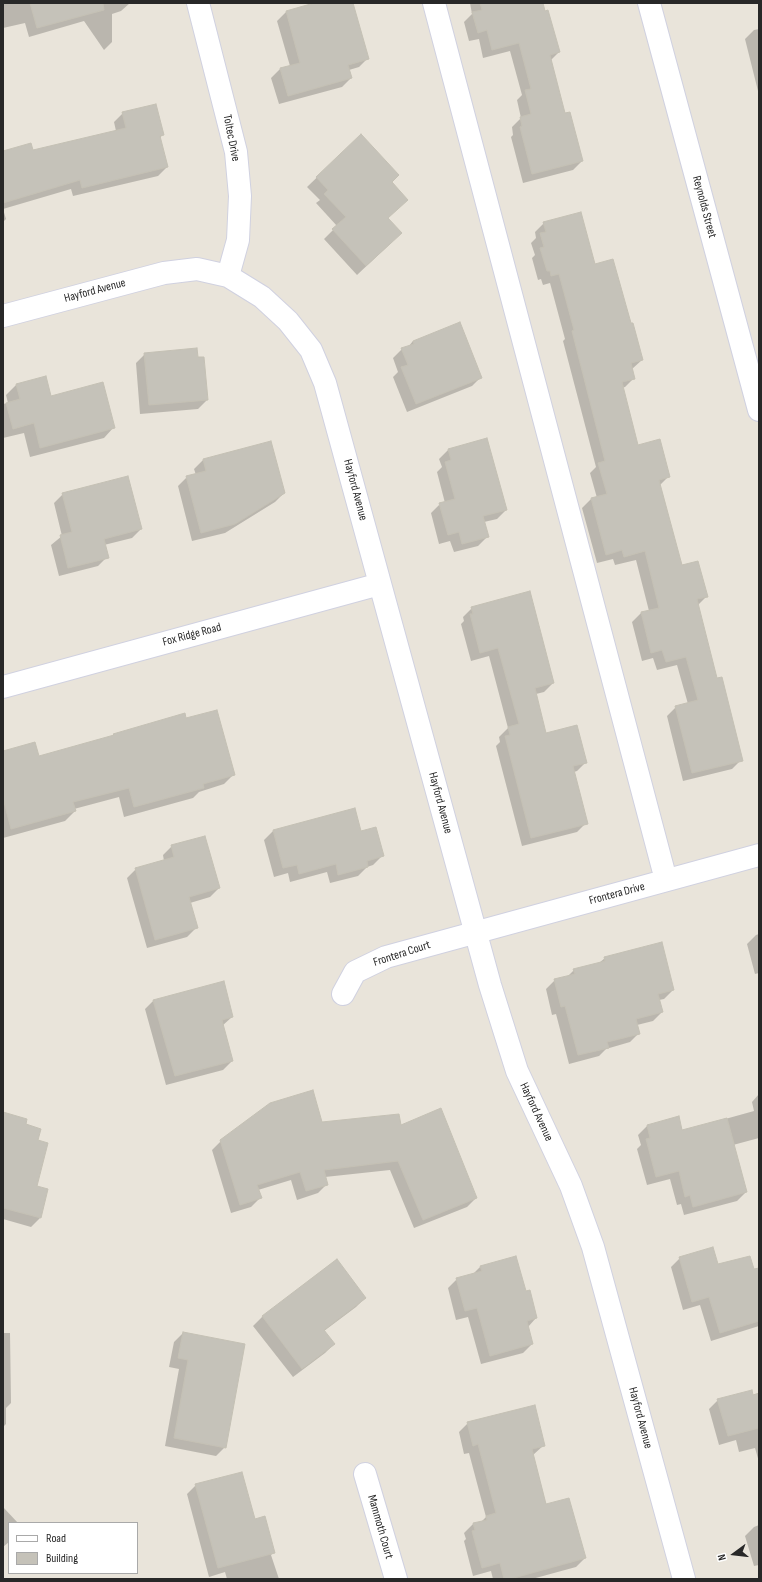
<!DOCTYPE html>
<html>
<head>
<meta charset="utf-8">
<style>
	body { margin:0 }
	#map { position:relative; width:762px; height:1582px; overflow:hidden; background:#e9e4da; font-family:"Sofia Sans Condensed",sans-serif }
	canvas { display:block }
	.frame { position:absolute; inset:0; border:4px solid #282828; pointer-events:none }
	.legend { position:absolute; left:8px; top:1522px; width:130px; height:52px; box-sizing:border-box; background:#fff; border:1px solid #a9a9a9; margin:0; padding:5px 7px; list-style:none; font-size:12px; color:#282828 }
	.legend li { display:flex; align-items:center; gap:8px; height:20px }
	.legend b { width:20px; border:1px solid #a9a9a9 }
	.north { position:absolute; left:714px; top:1534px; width:40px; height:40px; -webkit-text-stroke:3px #fff; paint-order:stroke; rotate:255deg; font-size:11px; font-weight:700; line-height:16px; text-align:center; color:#282828 }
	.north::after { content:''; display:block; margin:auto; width:14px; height:18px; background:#282828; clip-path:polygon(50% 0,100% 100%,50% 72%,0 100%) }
</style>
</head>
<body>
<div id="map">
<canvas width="762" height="1582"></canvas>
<div class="frame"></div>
<ul class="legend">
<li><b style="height:5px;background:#fff"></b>Road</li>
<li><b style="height:11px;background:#c5c2b9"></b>Building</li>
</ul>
<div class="north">N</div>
</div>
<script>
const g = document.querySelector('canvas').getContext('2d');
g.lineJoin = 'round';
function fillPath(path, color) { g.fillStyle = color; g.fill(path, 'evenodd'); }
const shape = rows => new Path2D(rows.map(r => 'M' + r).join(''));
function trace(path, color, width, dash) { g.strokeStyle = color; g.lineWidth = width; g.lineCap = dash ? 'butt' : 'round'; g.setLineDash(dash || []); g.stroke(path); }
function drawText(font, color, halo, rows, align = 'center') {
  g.font = font + ' "Sofia Sans Condensed",sans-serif'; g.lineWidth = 3; g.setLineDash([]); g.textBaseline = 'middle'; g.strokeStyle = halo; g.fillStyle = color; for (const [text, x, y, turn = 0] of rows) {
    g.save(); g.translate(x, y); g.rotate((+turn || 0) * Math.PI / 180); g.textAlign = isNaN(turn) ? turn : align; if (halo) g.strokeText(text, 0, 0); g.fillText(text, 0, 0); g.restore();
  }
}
const shadow = shape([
	[3,3,130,3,121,11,112,14,112,42,104,50,84,21,29,37,25,23,3,28],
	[318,3,352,3,368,58,359,67,349,70,351,78,342,87,279,104,271,78,280,69,290,66,277,21,286,12],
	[470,3,542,3,559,52,551,60,564,114,582,161,573,170,523,183,511,137,513,135,512,127,521,118,517,100,522,95,510,51,483,58,479,39,469,41,464,22,472,14],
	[759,29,759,95,745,39,754,30],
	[123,113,163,134,160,138,167,167,158,176,73,196,71,189,3,209,6,219,3,222,3,152,33,151,116,131,114,122],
	[361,135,390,182,387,218,392,242,357,275,324,239,337,226,316,203,320,200,307,187],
	[544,223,594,265,630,324,642,360,632,369,634,378,625,387,622,388,637,446,669,476,660,485,681,566,706,597,698,605,716,680,741,760,732,769,683,781,667,716,676,707,688,704,677,665,657,670,653,658,642,661,632,622,641,613,649,611,636,560,615,565,613,559,597,563,582,508,591,499,597,498,590,473,596,467,563,341,565,339,550,283,543,285,541,279,538,280,532,258,535,255,531,243,536,238,535,232],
	[413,341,481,377,472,386,407,412,393,377,398,372,393,358,402,349,408,347],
	[145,354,197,358,207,400,198,409,140,414,136,363],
	[16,385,51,397,114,427,104,438,30,457,24,433,3,438,3,404,8,403,6,395],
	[270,442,284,493,275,502,225,533,192,541,178,486,187,477,196,475,194,469,203,460],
	[448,450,506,510,497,519,484,522,487,537,478,546,454,552,450,541,439,544,431,513,440,504,445,503,437,472,442,467,439,459],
	[63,494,141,529,132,538,104,545,107,557,98,566,59,576,51,545,62,536,54,503],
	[472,608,553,683,544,692,536,694,545,734,586,762,577,771,574,772,586,823,577,832,522,846,496,746,500,742,499,737,508,728,489,656,471,661,461,624,464,621,463,617],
	[185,720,234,774,224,784,199,792,193,798,124,817,119,797,74,809,75,811,65,821,3,838,3,752,38,757,111,737,114,735],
	[273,831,360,833,382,856,373,865,367,867,358,876,330,883,327,872,290,882,288,873,274,877,264,840],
	[172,846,219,888,210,897,190,903,196,928,187,937,147,948,127,878,136,869,164,861,163,855],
	[759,934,759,973,755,974,747,944,756,935],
	[605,958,673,990,664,999,659,1000,662,1012,653,1021,637,1025,639,1033,630,1042,606,1049,599,1056,569,1064,556,1014,552,1015,546,989,555,980,567,977,574,970,599,963],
	[154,1000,232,1017,222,1026,232,1061,223,1070,166,1085,145,1009],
	[759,1094,759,1138,733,1145,746,1192,737,1201,684,1215,681,1204,677,1205,670,1179,647,1185,637,1149,641,1145,638,1135,647,1126,678,1118,682,1131,754,1111,752,1102],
	[3,1113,24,1125,40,1218,31,1227,3,1219],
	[400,1126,476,1198,467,1207,414,1228,390,1170,325,1177,327,1184,318,1193,297,1200,291,1180,258,1190,260,1198,251,1207,231,1213,212,1150,221,1141],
	[680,1258,717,1266,753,1271,759,1269,759,1326,711,1341,700,1305,683,1310,671,1267],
	[336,1260,365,1298,356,1307,324,1331,334,1344,325,1353,293,1377,253,1326,262,1317],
	[481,1266,525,1292,536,1318,528,1327,532,1344,523,1353,481,1364,468,1317,456,1320,448,1288,457,1279,473,1274],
	[3,1333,10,1333,11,1403,6,1408,6,1424,3,1427],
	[183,1333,225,1447,216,1456,165,1446,179,1369,169,1367,174,1342],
	[759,1394,759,1462,755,1448,739,1452,736,1440,719,1445,709,1409,718,1400],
	[468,1423,544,1445,533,1455,546,1505,585,1558,576,1567,532,1579,493,1579,491,1571,473,1576,464,1541,466,1539,464,1533,473,1524,480,1523,486,1517,469,1453,464,1454,459,1432],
	[196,1485,255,1520,274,1552,271,1555,279,1579,227,1579,225,1572,209,1577,187,1494],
	[3,1507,18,1523,9,1523,9,1542,3,1547],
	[759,1525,759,1565,754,1566,745,1536,754,1527]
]);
const building = shape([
	[30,3,103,3,104,10,37,28,30,3],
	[314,3,353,3,369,59,348,65,352,78,288,96,280,68,300,63,286,11,314,3],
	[480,3,543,3,545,11,548,10,560,52,550,55,565,113,570,112,583,161,532,174,520,127,522,126,520,117,531,114,525,90,531,89,519,43,492,50,487,30,478,33,472,12,482,10,480,3],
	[156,104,164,135,160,136,168,167,82,188,80,180,3,203,3,151,31,143,33,150,126,128,122,112,156,104],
	[361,134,399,175,392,182,408,200,388,218,402,233,366,266,332,229,346,217,324,194,328,190,316,177,361,134],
	[581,212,595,264,613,259,631,323,633,323,643,360,631,363,635,379,622,382,638,445,660,439,670,477,659,480,682,565,698,561,708,597,697,599,717,678,722,677,743,761,692,773,675,706,698,700,686,657,666,662,662,650,651,653,641,612,659,608,645,551,624,557,622,550,606,555,591,498,607,494,598,463,605,461,572,331,574,330,559,274,551,276,550,271,547,271,540,248,544,247,540,233,546,232,543,222,581,212],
	[460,322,482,378,416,404,401,367,408,365,401,348,414,344,413,341,460,322],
	[197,348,198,357,204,357,208,400,149,405,144,353,197,348],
	[46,376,51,396,103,382,115,428,40,448,34,423,13,429,6,403,20,399,16,384,46,376],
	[487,438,507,510,483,516,489,537,462,544,459,532,448,535,439,503,455,499,445,462,451,460,448,449,487,438],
	[271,441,285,493,235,524,201,533,186,476,206,471,203,459,271,441],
	[128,476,142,529,104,539,109,558,68,568,60,535,72,532,62,493,128,476],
	[530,591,554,683,535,688,546,733,577,725,587,763,573,766,588,824,531,838,505,736,510,735,508,727,519,724,498,648,480,653,470,614,473,614,471,607,530,591],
	[217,710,235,775,203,784,204,788,134,807,129,788,73,802,76,811,11,829,3,798,3,751,35,742,39,756,114,735,113,734,185,713,186,718,217,710],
	[355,808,361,831,376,827,384,856,367,861,368,867,338,875,336,864,299,874,297,865,283,868,273,830,355,808],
	[205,836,220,888,189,897,198,928,155,940,135,868,174,857,171,845,205,836],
	[662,942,674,990,658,994,663,1012,636,1019,640,1034,607,1042,609,1048,578,1055,565,1006,561,1007,554,979,575,974,573,969,605,961,604,957,662,942],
	[224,981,233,1017,222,1020,233,1061,175,1076,153,1000,224,981],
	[313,1090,322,1122,399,1114,401,1125,441,1108,477,1198,423,1220,398,1161,324,1170,328,1185,306,1191,300,1172,257,1185,262,1198,240,1205,220,1140,270,1103,313,1090],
	[3,1112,27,1119,26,1124,41,1129,38,1140,48,1143,37,1186,48,1189,41,1218,3,1208,3,1112],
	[679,1116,682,1130,727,1118,747,1192,693,1207,690,1195,685,1197,679,1171,656,1177,646,1139,650,1138,647,1125,679,1116],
	[713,1247,718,1264,750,1256,754,1269,759,1268,759,1321,720,1333,709,1297,692,1302,679,1257,713,1247],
	[516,1256,526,1291,530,1290,537,1318,527,1321,533,1344,490,1356,477,1308,465,1311,456,1278,482,1271,480,1266,516,1256],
	[337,1259,366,1298,324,1330,335,1344,302,1369,262,1316,337,1259],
	[183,1332,245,1344,226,1448,174,1438,188,1360,178,1358,183,1332],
	[752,1390,753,1395,759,1393,759,1428,728,1436,717,1399,752,1390],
	[535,1405,545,1446,532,1449,546,1504,569,1498,586,1558,510,1579,504,1579,500,1563,482,1568,472,1531,475,1530,473,1523,487,1520,486,1516,496,1513,478,1444,473,1446,467,1422,535,1405],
	[242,1472,255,1519,265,1516,275,1553,218,1568,195,1484,242,1472]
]);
const minor = shape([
	[198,3,236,152,240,196,238,240,228,276],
	[434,3,666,880],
	[649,3,759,410],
	[3,316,164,273,197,269,228,276,262,297,288,321,311,350,325,383,490,985,517,1071,571,1186,593,1247,684,1579],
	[3,687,380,584],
	[343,994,355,972,386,957,759,855],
	[365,1474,396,1579]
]);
const streetNames = [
	["Toltec Drive",231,138,79],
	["Reynolds Street",704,207,75],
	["Hayford Avenue",95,291,-15],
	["Hayford Avenue",355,490,75],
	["Fox Ridge Road",192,635,-15],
	["Hayford Avenue",440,803,75],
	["Frontera Drive",617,894,-15],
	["Frontera Court",402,954,-18],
	["Hayford Avenue",536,1112,65],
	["Hayford Avenue",640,1418,75],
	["Mammoth Court",380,1527,74]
];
fillPath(shadow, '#0003');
fillPath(building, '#c5c2b9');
trace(building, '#c4c0b4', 1);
trace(minor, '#d0d1e0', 24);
trace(minor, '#fff', 22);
drawText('12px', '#282828', '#fff', streetNames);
</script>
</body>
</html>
